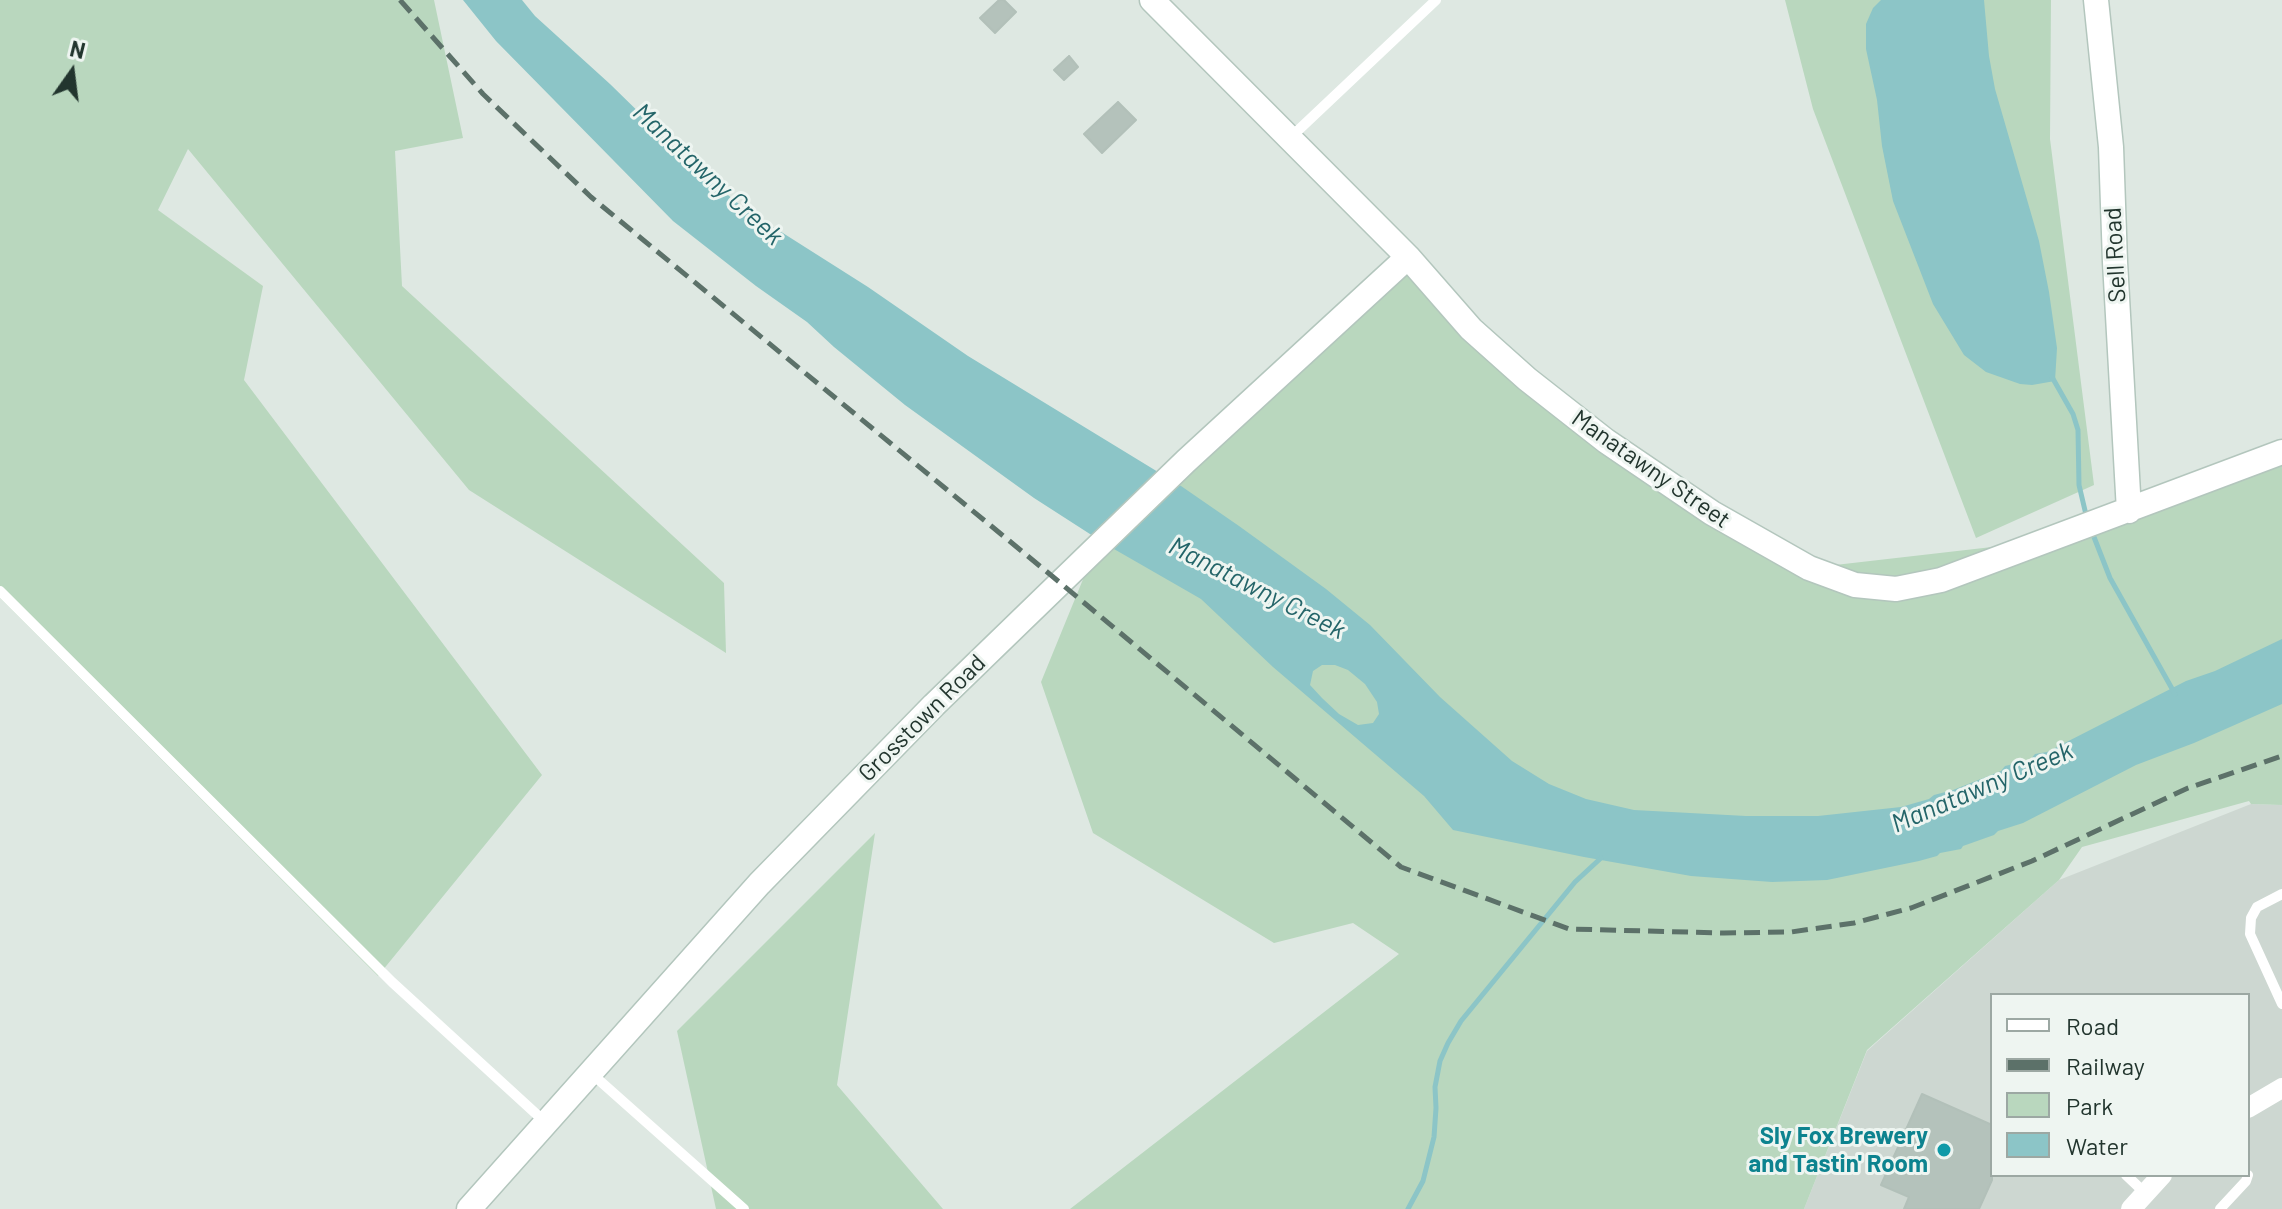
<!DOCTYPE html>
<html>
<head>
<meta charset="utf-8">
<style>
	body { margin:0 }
	#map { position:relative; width:2282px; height:1209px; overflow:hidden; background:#dee8e2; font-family:Barlow,sans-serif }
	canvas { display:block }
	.legend { position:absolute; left:1990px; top:993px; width:260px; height:184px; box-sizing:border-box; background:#eef5f1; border:2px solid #9ca8a3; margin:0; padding:10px 14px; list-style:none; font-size:24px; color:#22352e }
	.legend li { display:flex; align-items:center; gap:16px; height:40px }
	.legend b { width:40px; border:2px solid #9ca8a3 }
	.north { position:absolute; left:32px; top:32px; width:80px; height:80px; -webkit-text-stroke:6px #eef5f1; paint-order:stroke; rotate:14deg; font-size:22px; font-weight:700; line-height:32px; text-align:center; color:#22352e }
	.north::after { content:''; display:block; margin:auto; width:28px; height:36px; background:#22352e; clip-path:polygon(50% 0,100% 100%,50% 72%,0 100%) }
</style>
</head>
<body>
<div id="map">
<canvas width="2282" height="1209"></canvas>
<ul class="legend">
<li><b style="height:10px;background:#fff"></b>Road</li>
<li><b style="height:10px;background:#5c7169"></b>Railway</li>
<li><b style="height:22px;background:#b9d7be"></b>Park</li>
<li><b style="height:22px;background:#8cc5c7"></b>Water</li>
</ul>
<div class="north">N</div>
</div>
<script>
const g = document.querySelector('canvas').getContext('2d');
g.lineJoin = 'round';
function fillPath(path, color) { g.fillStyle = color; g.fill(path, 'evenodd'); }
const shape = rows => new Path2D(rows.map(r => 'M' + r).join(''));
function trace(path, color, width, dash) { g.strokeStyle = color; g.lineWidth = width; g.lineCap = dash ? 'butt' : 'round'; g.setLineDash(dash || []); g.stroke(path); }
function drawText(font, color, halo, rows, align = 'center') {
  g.font = font + ' Barlow,sans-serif'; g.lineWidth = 6; g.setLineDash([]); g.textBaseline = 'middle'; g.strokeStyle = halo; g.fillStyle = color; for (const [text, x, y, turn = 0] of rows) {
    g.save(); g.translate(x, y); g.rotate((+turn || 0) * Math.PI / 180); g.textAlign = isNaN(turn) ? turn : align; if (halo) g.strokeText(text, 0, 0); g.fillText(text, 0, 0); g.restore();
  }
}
const built = shape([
	[2251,804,2282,805,2282,1209,1804,1209,1867,1051,2059,880],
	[1992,995,2248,995,2248,1175,1992,1175]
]);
const green = shape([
	[0,0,434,0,463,138,395,151,402,286,724,583,726,653,469,490,188,149,158,210,263,286,244,380,542,775,378,976,0,598],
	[1785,0,2051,0,2050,139,2094,485,1976,538,1813,109],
	[1408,257,1606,441,1809,568,2053,540,2282,456,2282,805,2251,804,2249,801,2082,847,2059,880,1867,1050,1804,1209,1070,1209,1399,954,1353,923,1274,943,1093,833,1041,682,1095,550],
	[875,833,837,1085,943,1209,716,1209,677,1031]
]);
const water = shape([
	[463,0,522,0,535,16,610,84,701,173,745,209,868,287,968,356,1181,486,1239,526,1326,589,1370,625,1440,697,1512,761,1549,784,1586,799,1634,810,1746,816,1818,816,1901,807,1929,799,1934,795,1953,790,2001,771,2005,766,2030,760,2035,754,2047,752,2186,681,2215,671,2282,639,2282,704,2194,743,2136,765,2023,823,1998,831,1994,835,1963,846,1961,849,1940,853,1937,856,1919,861,1827,880,1772,882,1691,876,1584,857,1453,830,1424,796,1273,667,1201,599,1107,545,1034,498,905,405,834,347,807,322,756,286,673,221,496,41],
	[1322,665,1335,665,1348,670,1365,684,1377,702,1379,714,1373,723,1358,725,1339,714,1322,698,1310,685,1313,671],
	[1881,0,1984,0,1989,56,1995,89,2039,241,2049,292,2057,348,2055,381,2032,385,2020,384,1986,372,1964,355,1933,304,1893,201,1882,146,1877,100,1866,49,1866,24,1873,8]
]);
const stream = shape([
	[2052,377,2073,414,2078,430,2079,485,2087,519],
	[2092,532,2110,578,2175,694],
	[1408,1209,1423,1181,1434,1137,1436,1108,1435,1087,1440,1061,1448,1043,1461,1021,1575,882,1601,858]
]);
const building = shape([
	[999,0,1004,0,1016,12,995,33,980,18,999,0],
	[1069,56,1078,67,1064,80,1054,70,1069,56],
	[1118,102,1136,120,1102,153,1084,134,1118,102],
	[1922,1094,1992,1125,1992,1180,1979,1209,1904,1209,1909,1197,1881,1185,1922,1094]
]);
const lane = shape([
	[1290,138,1436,0],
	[0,591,392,982,545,1122],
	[2282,894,2257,907,2251,918,2250,934,2282,1004],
	[591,1073,744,1209],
	[2126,1175,2144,1192],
	[2220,1209,2246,1181,2248,1175]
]);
const street = shape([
	[2248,1108,2282,1088],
	[2131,1209,2162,1175]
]);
const secondary = shape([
	[1152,0,1408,257,1471,329,1527,379,1606,441,1712,513,1809,568,1855,585,1896,589,1941,580,2282,452],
	[2096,0,2111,147,2115,262,2129,511],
	[469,1209,759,884,934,705,1186,461,1408,257]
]);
const rail = shape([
	[400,0,483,94,591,197,1052,576,1401,867,1569,929,1724,933,1791,932,1854,923,1911,908,2032,861,2188,788,2282,756]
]);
const markers = [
	[1944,1150,8,"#0f9aa8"]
];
const streetNames = [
	["Sell Road",2115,255,-93],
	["Manatawny Street",1651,469,35],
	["Grosstown Road",922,718,-45]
];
const cultureNames = [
	["Sly Fox Brewery",1928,1136],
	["and Tastin' Room",1928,1164]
];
const waterNames = [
	["Manatawny Creek",708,174,43],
	["Manatawny Creek",1257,588,27],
	["Manatawny Creek",1982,787,-23]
];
fillPath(built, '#cdd7d1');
fillPath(green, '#b9d7be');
fillPath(water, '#8cc5c7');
trace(stream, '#8cc5c7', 5);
fillPath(building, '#b4c2bb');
trace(building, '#b2c0b9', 2);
trace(secondary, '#b3c6bd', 27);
trace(lane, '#fff', 10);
trace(street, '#fff', 20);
trace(secondary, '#fff', 24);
trace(rail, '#5c7169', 5, [16, 8]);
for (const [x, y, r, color] of markers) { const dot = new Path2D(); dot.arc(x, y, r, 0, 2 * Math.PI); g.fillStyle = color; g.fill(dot); trace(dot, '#eef5f1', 3); }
drawText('24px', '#22352e', '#eef5f1', streetNames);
drawText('bold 24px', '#0d838f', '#eef5f1', cultureNames, 'right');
drawText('italic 26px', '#246569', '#eef5f1', waterNames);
</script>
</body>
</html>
